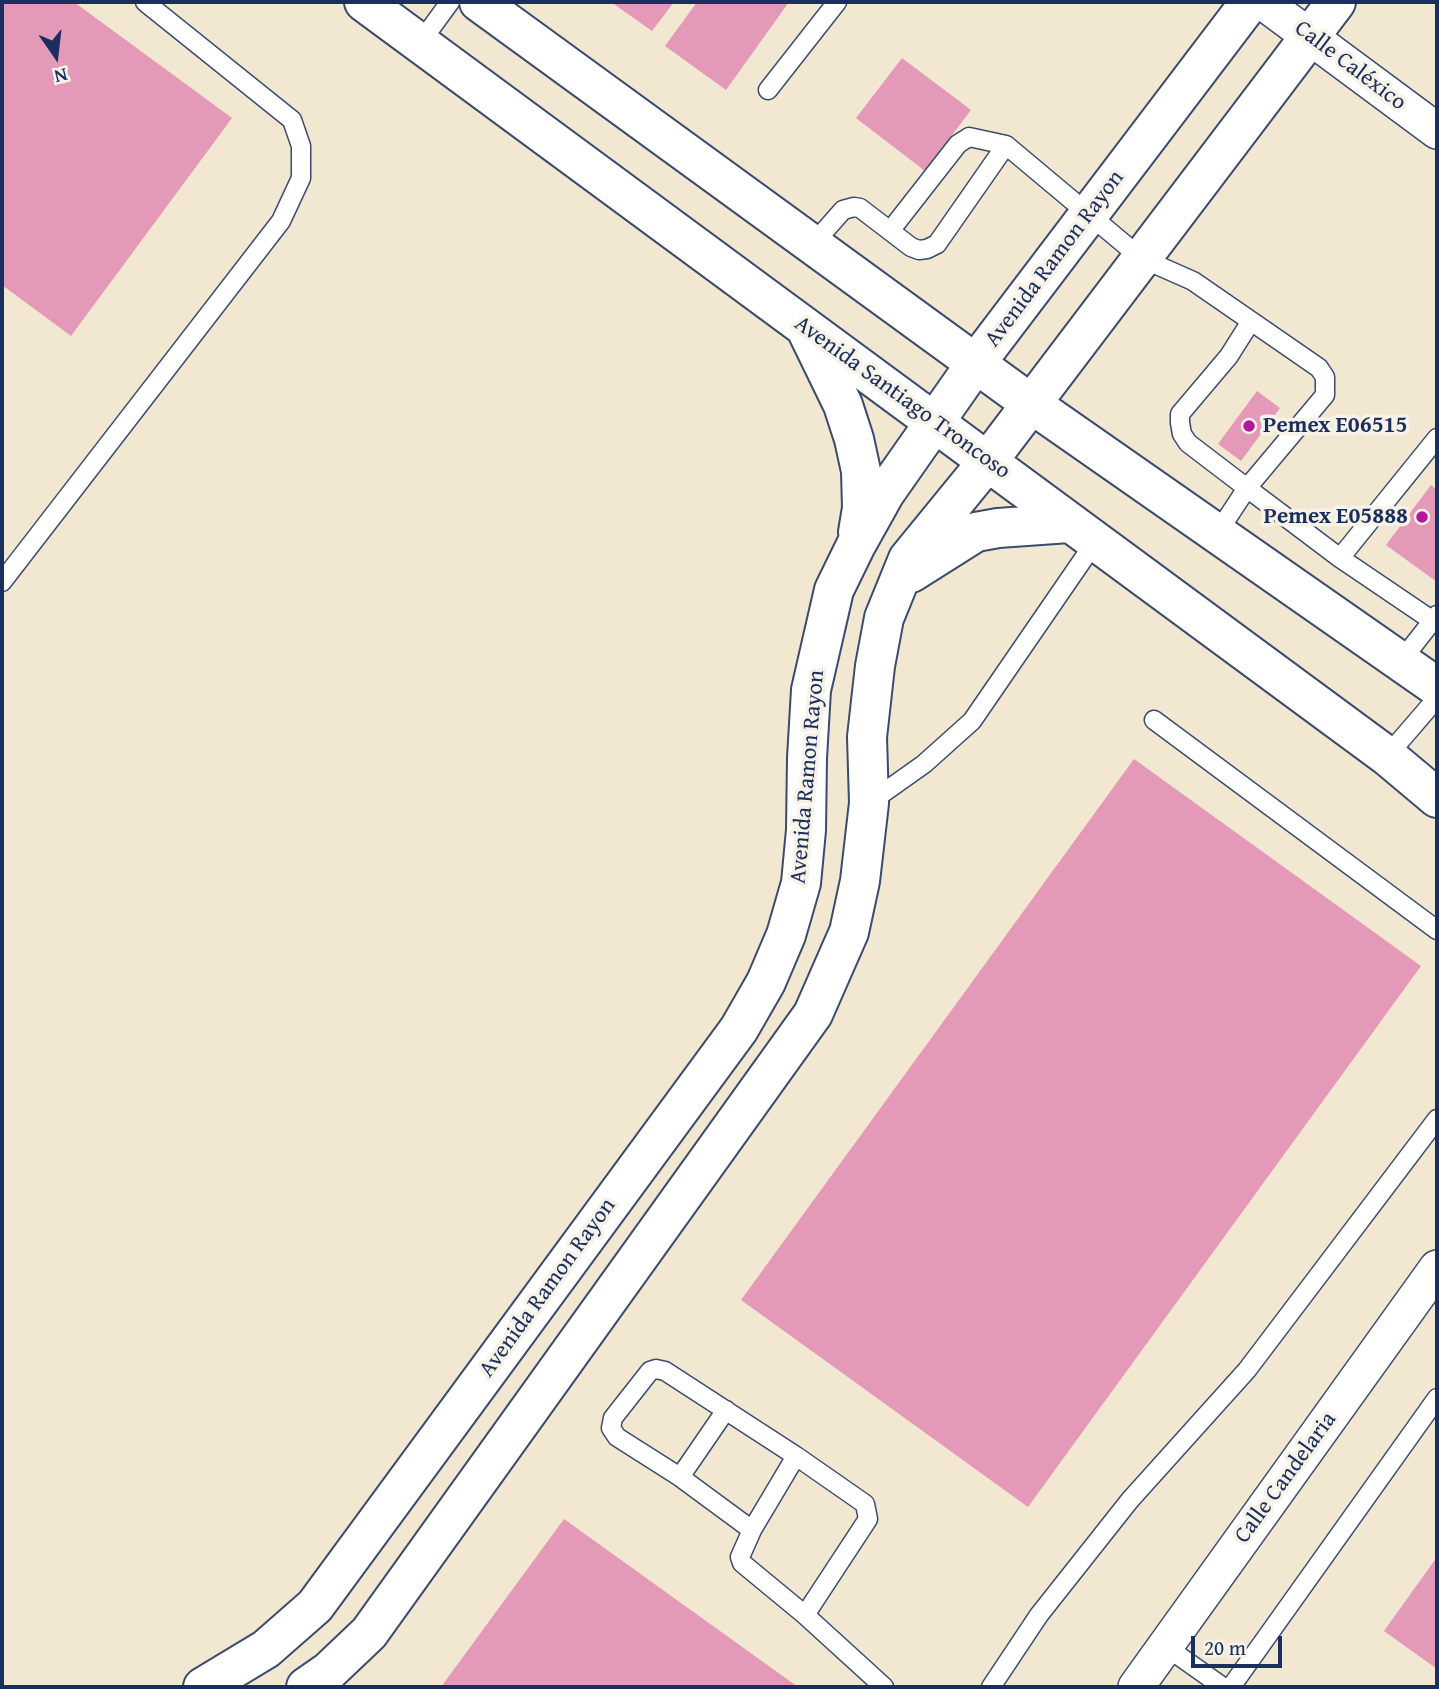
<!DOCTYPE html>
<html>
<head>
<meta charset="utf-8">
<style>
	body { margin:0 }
	#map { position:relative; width:1439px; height:1689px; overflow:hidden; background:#f2e8d1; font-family:"Gentium Book Plus",serif }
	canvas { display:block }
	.frame { position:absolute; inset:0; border:4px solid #1b2f5e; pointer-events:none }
	.north { position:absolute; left:21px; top:21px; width:70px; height:70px; -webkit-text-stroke:5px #f7f3e8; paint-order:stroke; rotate:166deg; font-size:19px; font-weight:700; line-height:28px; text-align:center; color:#1b2f5e }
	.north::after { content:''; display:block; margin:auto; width:24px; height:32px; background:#1b2f5e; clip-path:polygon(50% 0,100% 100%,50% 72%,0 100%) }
	.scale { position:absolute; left:1191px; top:1636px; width:91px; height:32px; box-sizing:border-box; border:4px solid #1b2f5e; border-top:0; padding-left:9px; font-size:21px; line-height:24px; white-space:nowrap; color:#1b2f5e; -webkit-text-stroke:5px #f7f3e8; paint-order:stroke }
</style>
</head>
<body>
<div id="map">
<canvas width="1439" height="1689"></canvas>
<div class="frame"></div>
<div class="north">N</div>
<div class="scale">20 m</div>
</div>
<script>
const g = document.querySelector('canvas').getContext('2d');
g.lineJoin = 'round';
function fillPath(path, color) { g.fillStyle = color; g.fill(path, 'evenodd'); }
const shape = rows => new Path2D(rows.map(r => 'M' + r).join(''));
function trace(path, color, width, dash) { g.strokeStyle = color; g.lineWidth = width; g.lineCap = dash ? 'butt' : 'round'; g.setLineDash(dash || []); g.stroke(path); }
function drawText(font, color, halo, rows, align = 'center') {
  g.font = font + ' "Gentium Book Plus",serif'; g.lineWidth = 7; g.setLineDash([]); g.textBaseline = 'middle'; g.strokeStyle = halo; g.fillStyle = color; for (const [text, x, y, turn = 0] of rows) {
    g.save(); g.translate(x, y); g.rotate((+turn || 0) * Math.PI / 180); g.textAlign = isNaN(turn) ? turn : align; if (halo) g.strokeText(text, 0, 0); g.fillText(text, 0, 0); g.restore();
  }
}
const building = shape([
	[2,2,74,2,232,118,71,336,2,285],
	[611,2,674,2,652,31],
	[697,2,789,2,726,90,665,46],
	[902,58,971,110,925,171,856,118],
	[1257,391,1280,408,1241,461,1218,444],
	[1431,485,1437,490,1437,582,1386,545],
	[1134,759,1421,966,1028,1507,741,1300],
	[564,1519,798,1687,441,1687],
	[1437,1557,1437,1669,1384,1631]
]);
const service = shape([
	[420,43,450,2],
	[768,90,837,2],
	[890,231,958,144,969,137,1006,145],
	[813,244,843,210,854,207,860,208,911,247,919,250,927,249,937,244,1006,145,1141,258,1193,281,1251,321,1229,356,1180,414,1180,423,1182,434,1188,443,1247,488,1325,395,1325,377,1319,368,1251,321],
	[1216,535,1247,488,1340,558,1433,621],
	[1340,558,1437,438],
	[2,582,281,221,301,178,301,146,292,120,145,2],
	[1401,661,1437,615],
	[1154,720,1437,930],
	[1387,756,1437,698],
	[869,803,924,764,972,721,1095,542],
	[796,1456,752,1530,740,1557,742,1563,805,1615,884,1687],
	[680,1477,726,1410],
	[752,1530,680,1477,617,1437,611,1428,613,1418,650,1371,656,1369,665,1371,796,1456,865,1504,868,1519,805,1615],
	[1165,1646,1223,1687],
	[991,1687,1039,1615,1130,1500,1247,1370,1437,1119],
	[1231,1687,1437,1398]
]);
const minor = shape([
	[1263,2,1437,131],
	[1136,1687,1437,1268]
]);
const secondary = shape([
	[364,2,1387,756,1437,798],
	[479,2,1030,403,1437,687],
	[807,331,843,405,854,439,861,471,862,508,858,532],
	[911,573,976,532,998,528,1069,523],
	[203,1687,266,1649,315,1606,739,1029,766,982,786,935,801,883,806,830,807,758,811,690,834,590,856,545,885,493,976,363,1250,2],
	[306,1687,329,1671,369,1633,813,1014,849,932,860,881,869,803,867,737,875,666,884,618,908,559,988,461,1336,2]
]);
const markers = [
	[1249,426,7,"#b5179e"],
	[1422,517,7,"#b5179e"]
];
const streetNames = [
	["Calle Caléxico",1350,66,37],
	["Avenida Ramon Rayon",1055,259,-53],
	["Avenida Santiago Troncoso",902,398,36],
	["Avenida Ramon Rayon",808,777,-85],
	["Avenida Ramon Rayon",548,1288,-54],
	["Calle Candelaria",1286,1478,-54]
];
const poiNames = [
	["Pemex E06515",1263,426],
	["Pemex E05888",1408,517,"right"]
];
fillPath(building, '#e399b7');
trace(service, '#3b4b6f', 21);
trace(minor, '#3b4b6f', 38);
trace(secondary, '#3b4b6f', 42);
trace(service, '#fff', 18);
trace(minor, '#fff', 35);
trace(secondary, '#fff', 38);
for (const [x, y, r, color] of markers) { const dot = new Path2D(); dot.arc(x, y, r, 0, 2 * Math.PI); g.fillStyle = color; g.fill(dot); trace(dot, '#f7f3e8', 2.5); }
drawText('23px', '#1b2f5e', '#f7f3e8', streetNames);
drawText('bold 23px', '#1b2f5e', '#f7f3e8', poiNames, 'left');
</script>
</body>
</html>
